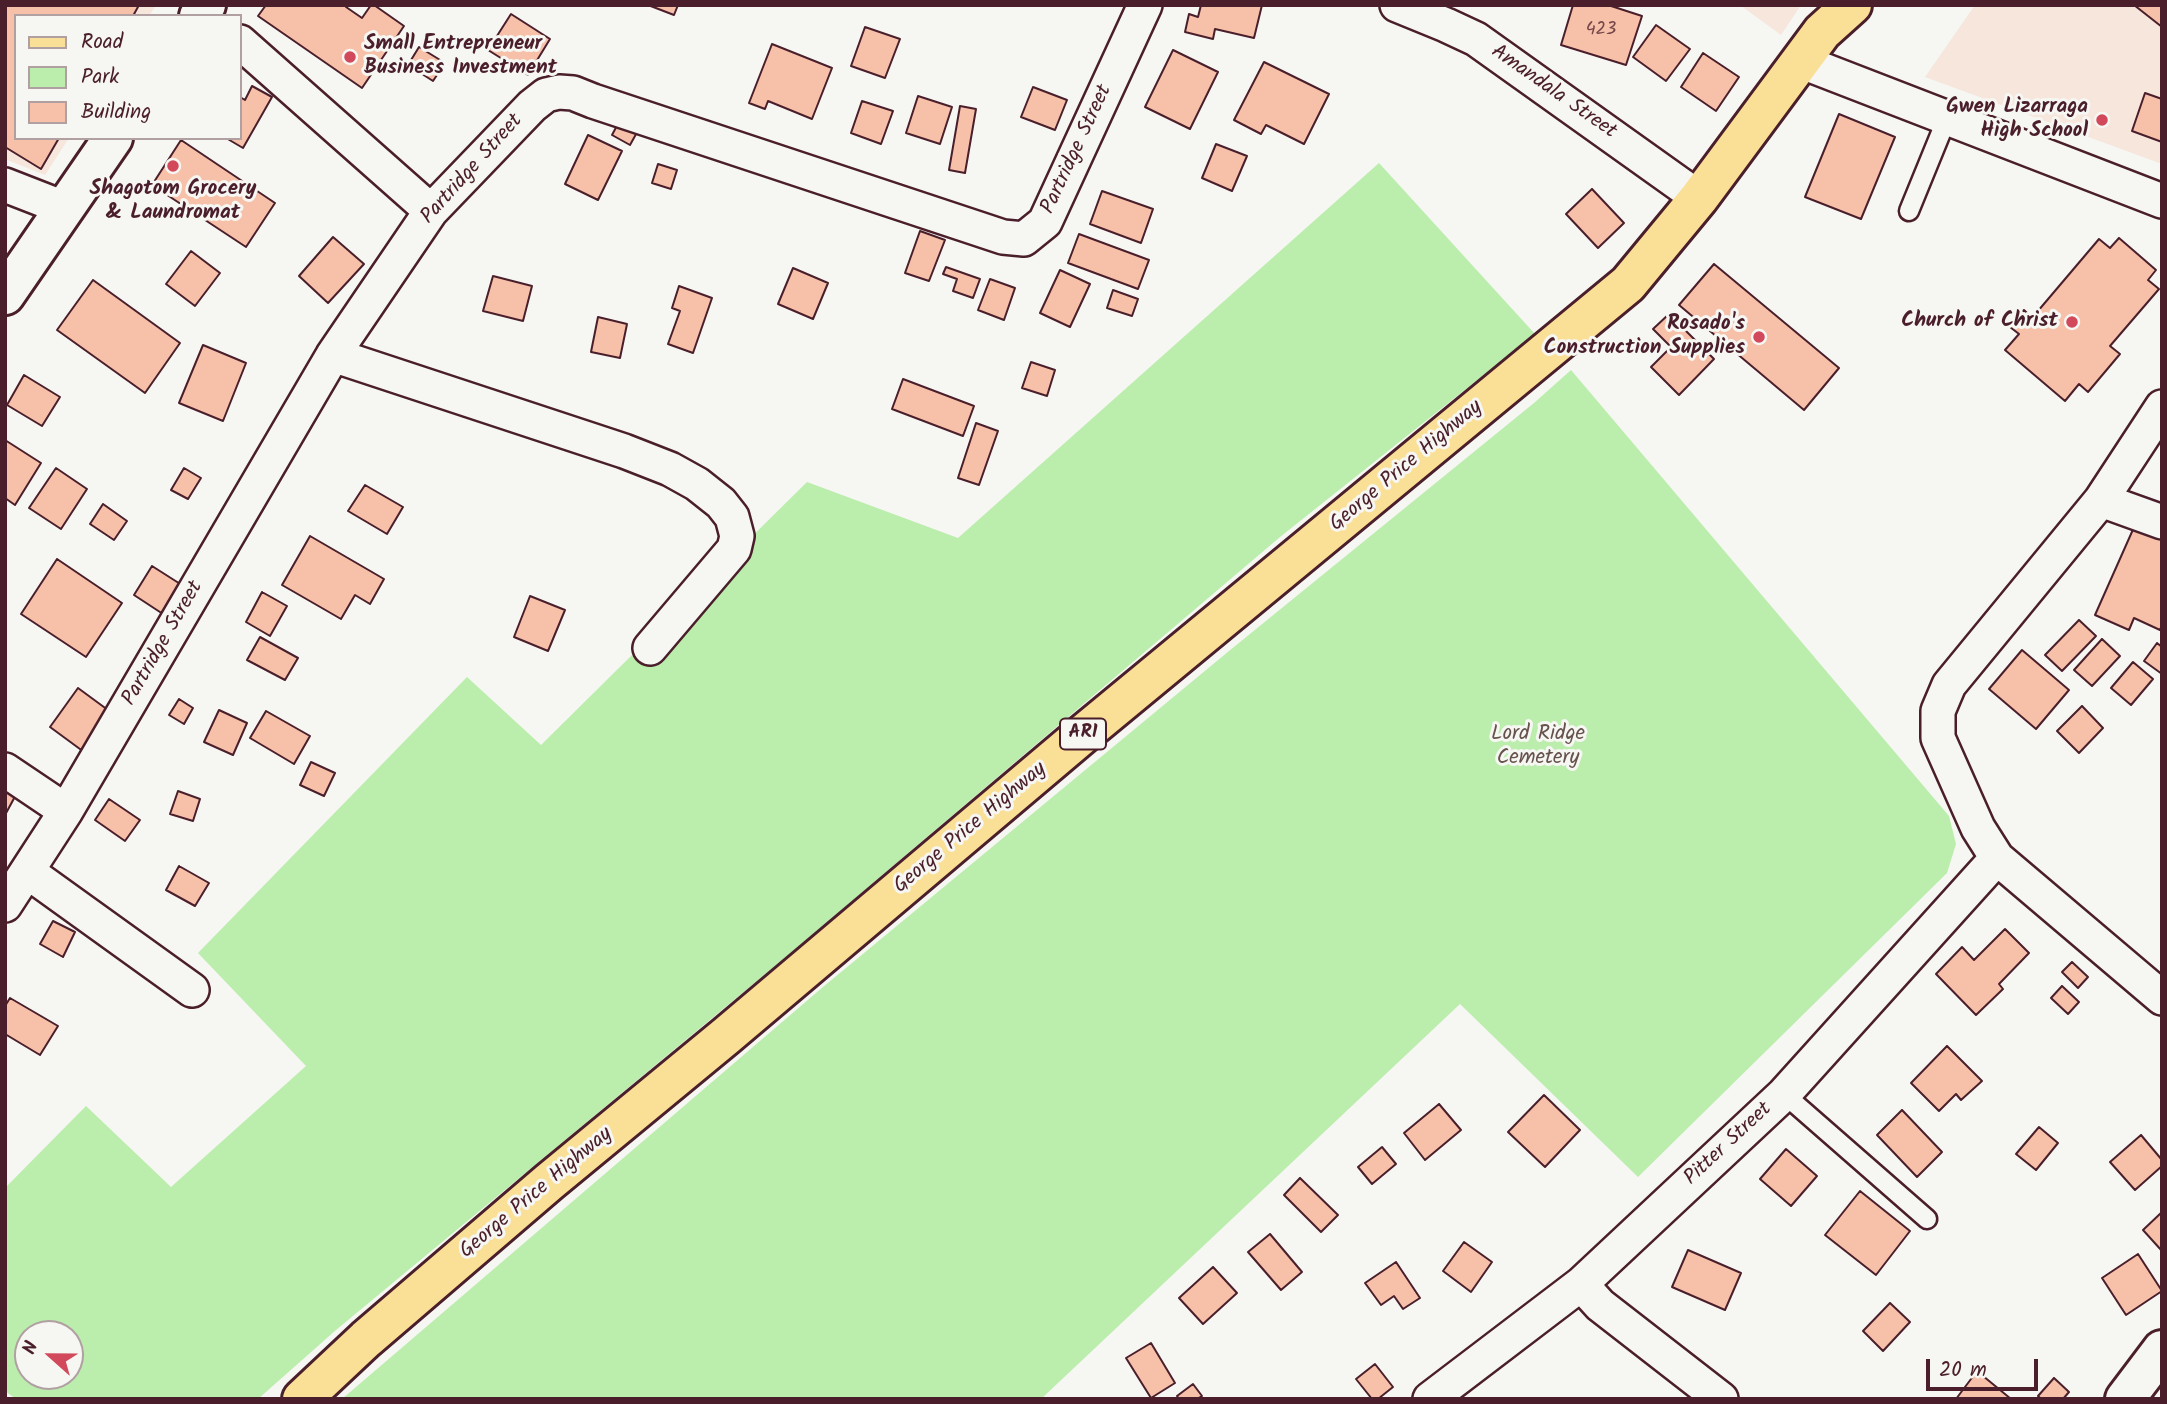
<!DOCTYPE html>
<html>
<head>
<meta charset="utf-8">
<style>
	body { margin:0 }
	#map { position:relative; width:2167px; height:1404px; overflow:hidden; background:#f6f6f2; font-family:Kalam,sans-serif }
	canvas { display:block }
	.frame { position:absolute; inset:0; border:7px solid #4a1f2b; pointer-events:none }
	.legend { position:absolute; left:14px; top:14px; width:228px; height:126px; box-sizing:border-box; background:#f6f6f2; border:2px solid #b1a0a2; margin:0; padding:9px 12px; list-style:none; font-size:21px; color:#4a1f2b }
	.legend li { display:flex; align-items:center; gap:14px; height:35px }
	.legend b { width:35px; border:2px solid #b1a0a2 }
	.north { position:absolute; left:14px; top:1320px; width:70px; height:70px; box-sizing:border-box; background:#f6f6f2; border:2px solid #b1a0a2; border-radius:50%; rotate:291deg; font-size:19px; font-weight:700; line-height:28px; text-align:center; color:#4a1f2b }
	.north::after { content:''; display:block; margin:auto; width:24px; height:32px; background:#d1495b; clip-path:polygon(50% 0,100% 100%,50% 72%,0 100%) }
	.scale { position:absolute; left:1926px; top:1359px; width:112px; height:32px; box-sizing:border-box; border:4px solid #4a1f2b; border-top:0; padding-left:9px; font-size:21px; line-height:24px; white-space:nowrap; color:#4a1f2b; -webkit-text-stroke:5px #f6f6f2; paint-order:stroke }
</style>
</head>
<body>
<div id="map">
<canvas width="2167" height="1404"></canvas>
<div class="frame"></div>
<ul class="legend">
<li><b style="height:9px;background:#fadf96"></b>Road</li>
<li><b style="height:19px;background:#bbedad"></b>Park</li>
<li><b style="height:19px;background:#f6c0a9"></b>Building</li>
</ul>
<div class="north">N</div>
<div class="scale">20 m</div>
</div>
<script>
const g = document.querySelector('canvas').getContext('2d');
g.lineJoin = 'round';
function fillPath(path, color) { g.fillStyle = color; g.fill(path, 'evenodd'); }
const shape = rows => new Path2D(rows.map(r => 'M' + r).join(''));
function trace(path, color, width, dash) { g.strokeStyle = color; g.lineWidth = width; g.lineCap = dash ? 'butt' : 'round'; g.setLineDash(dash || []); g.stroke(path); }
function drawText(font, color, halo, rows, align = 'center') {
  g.font = font + ' Kalam,sans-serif'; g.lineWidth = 6; g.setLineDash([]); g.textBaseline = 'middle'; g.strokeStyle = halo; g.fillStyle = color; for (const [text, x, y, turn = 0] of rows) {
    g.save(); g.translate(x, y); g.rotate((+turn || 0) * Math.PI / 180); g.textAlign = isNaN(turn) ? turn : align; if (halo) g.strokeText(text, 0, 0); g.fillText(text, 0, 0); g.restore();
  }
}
const built = shape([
	[5,5,156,5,149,16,16,16,16,138,69,138,45,175,5,159],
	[1740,5,1801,5,1781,35],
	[1975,5,2162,5,2162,164,1925,77]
]);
const green = shape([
	[1379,163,1535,334,1280,537,787,956,336,1330,258,1399,16,1399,5,1391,5,1188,86,1106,171,1187,306,1066,198,953,467,677,541,745,807,482,958,538],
	[28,1334,70,1334,70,1376,28,1376],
	[1571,370,1949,816,1956,844,1947,873,1638,1177,1460,1004,1041,1399,342,1399,823,987,1229,651,1534,403]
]);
const building = shape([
	[5,5,139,5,133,16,16,16,16,138,59,138,41,169,5,147,5,5],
	[266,5,348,5,346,7,362,18,371,5,374,5,404,26,362,88,258,16,266,5],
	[648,5,678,5,674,15,648,5],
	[1201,5,1262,5,1254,38,1215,29,1213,39,1185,32,1189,14,1198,17,1201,5],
	[1573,5,1608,5,1642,16,1626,65,1561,45,1573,5],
	[2134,5,2162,5,2162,27,2134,5],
	[511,14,550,39,528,75,488,50,511,14],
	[1656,25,1690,49,1666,81,1633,57,1656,25],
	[865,27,900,39,885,78,851,66,865,27],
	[772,44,832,68,812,119,768,101,765,109,749,103,772,44],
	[419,47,445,63,433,81,408,65,419,47],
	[1173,50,1218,72,1190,129,1145,107,1173,50],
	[1703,53,1739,77,1716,111,1681,87,1703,53],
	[1264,62,1329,94,1304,144,1266,125,1261,134,1234,120,1264,62],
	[252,86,272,97,243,148,226,138,240,138,240,97,245,100,252,86],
	[1033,87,1067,100,1055,130,1021,117,1033,87],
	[2145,93,2162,99,2162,142,2132,131,2145,93],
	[918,96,952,107,940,144,906,133,918,96],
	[862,101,893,111,881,144,851,133,862,101],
	[960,106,976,109,965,173,949,170,960,106],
	[1839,114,1895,137,1861,219,1805,197,1839,114],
	[621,118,640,127,630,145,612,135,621,118],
	[588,135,622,151,598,200,565,184,588,135],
	[181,140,275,203,246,247,152,185,181,140],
	[1216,144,1247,156,1232,191,1202,178,1216,144],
	[658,164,677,170,671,189,652,183,658,164],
	[1592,189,1624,223,1598,248,1566,214,1592,189],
	[1102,191,1153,209,1141,243,1090,224,1102,191],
	[920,231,945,240,929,281,905,273,920,231],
	[1079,234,1149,260,1138,289,1068,263,1079,234],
	[333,237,364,264,328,303,299,276,333,237],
	[2119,238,2156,270,2148,280,2159,289,2110,346,2120,354,2088,392,2079,384,2065,401,2005,350,2019,334,2010,327,2024,310,2032,318,2099,239,2110,248,2119,238],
	[191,251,220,273,195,306,166,284,191,251],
	[1714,264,1839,368,1804,410,1679,305,1714,264],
	[946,267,980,279,973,298,953,291,957,279,943,274,946,267],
	[793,268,828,283,813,319,778,304,793,268],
	[1060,270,1090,284,1070,327,1040,313,1060,270],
	[493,276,532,286,523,321,483,311,493,276],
	[990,279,1015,288,1004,320,978,310,990,279],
	[93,280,180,343,145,393,57,330,93,280],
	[679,286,712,298,693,353,668,344,680,311,672,308,679,286],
	[1113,290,1138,299,1132,316,1107,308,1113,290],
	[1669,314,1714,359,1679,395,1651,367,1671,347,1653,329,1669,314],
	[598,317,627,324,620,358,591,352,598,317],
	[203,345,246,363,223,421,179,403,203,345],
	[1031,362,1055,370,1047,396,1022,388,1031,362],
	[24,375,60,397,42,426,7,405,24,375],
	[903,379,974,406,963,436,892,409,903,379],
	[976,423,998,431,979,485,958,478,976,423],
	[5,440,41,463,15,505,5,498,5,440],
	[56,468,87,489,61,529,29,508,56,468],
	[184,468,201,478,188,499,171,490,184,468],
	[365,485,403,507,387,534,348,511,365,485],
	[103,504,127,521,114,540,90,524,103,504],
	[2135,525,2162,537,2162,625,2160,630,2134,618,2129,630,2095,615,2135,525],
	[310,536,384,579,370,604,355,595,341,619,282,585,310,536],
	[57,559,122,603,86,657,21,614,57,559],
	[152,566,185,587,166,616,134,595,152,566],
	[262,592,287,606,270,636,246,622,262,592],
	[530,596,565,610,548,651,514,637,530,596],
	[2079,620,2096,636,2062,671,2045,655,2079,620],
	[260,637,298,658,285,680,247,660,260,637],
	[2102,639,2120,656,2092,686,2074,670,2102,639],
	[2157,643,2162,647,2162,674,2144,661,2157,643],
	[2022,650,2069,690,2036,729,1989,689,2022,650],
	[2133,662,2153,679,2131,705,2111,688,2133,662],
	[78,688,112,713,84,752,50,727,78,688],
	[179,699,193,708,184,724,169,715,179,699],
	[2082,706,2103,728,2079,753,2057,731,2082,706],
	[219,710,247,723,233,755,204,742,219,710],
	[266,711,310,736,294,764,250,738,266,711],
	[311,762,335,773,324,796,300,785,311,762],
	[5,784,18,791,5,815,5,784],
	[178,791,200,799,193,821,170,814,178,791],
	[109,799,140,820,125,841,95,820,109,799],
	[179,866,209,883,195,906,166,890,179,866],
	[53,921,75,932,63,957,40,944,53,921],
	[2005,929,2029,953,1999,984,2003,989,1976,1015,1936,974,1962,947,1974,960,2005,929],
	[2072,962,2088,977,2078,988,2062,972,2072,962],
	[2062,986,2079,1002,2068,1014,2051,998,2062,986],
	[10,998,58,1026,40,1055,5,1034,5,1006,10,998],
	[1947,1046,1982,1081,1961,1100,1956,1094,1939,1111,1911,1083,1947,1046],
	[1544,1095,1580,1130,1545,1167,1508,1132,1544,1095],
	[1439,1104,1461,1130,1425,1160,1404,1133,1439,1104],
	[1902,1110,1942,1152,1917,1177,1877,1135,1902,1110],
	[2039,1127,2058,1143,2036,1170,2016,1154,2039,1127],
	[2141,1135,2162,1160,2162,1166,2135,1190,2110,1162,2141,1135],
	[1382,1147,1396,1164,1372,1184,1358,1167,1382,1147],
	[1786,1149,1817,1176,1791,1206,1760,1179,1786,1149],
	[1300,1178,1338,1215,1321,1232,1284,1195,1300,1178],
	[1860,1191,1910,1231,1876,1275,1825,1235,1860,1191],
	[2162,1212,2162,1251,2143,1230,2162,1212],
	[1270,1234,1302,1272,1281,1290,1248,1252,1270,1234],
	[1464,1242,1492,1262,1471,1292,1443,1271,1464,1242],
	[1688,1250,1741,1273,1725,1310,1672,1287,1688,1250],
	[2138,1254,2162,1291,2126,1315,2102,1278,2138,1254],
	[1396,1262,1420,1298,1403,1309,1394,1296,1381,1305,1365,1283,1396,1262],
	[1213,1267,1237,1293,1203,1324,1179,1298,1213,1267],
	[1890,1303,1910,1322,1883,1351,1863,1331,1890,1303],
	[1151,1343,1175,1383,1151,1398,1126,1358,1151,1343],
	[1375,1364,1393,1387,1378,1399,1372,1399,1356,1379,1375,1364],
	[1977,1371,2011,1399,1956,1399,1977,1371],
	[2054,1378,2069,1392,2063,1399,2041,1399,2038,1396,2054,1378],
	[1193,1384,1202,1396,1197,1399,1179,1399,1177,1396,1193,1384]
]);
const service = shape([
	[1909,211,1947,118],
	[1784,1094,1927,1219]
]);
const minor = shape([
	[1397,5,1446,25,1476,39,1699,198],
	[240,42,431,211],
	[1800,61,2162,201],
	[5,185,64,208],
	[333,355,624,451,670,469,697,484,721,503,732,517,737,536,734,549,650,648],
	[2162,407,2101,500,1949,685,1938,711,1938,738,1978,828,1997,858,2162,998],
	[2101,500,2162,522],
	[5,770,66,811],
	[28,872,192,990],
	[5,905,66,811,333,355,431,211,532,106,546,95,559,92,573,93,593,101,1003,237,1024,239,1045,222,1145,5],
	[1581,1284,1600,1305,1721,1399],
	[1430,1399,1581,1284,1784,1094,1997,858]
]);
const tertiary = shape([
	[2125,1399,2162,1350]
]);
const secondary = shape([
	[199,16,206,5],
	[5,295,113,138]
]);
const primary = shape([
	[302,1399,366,1339,549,1182,726,1036,1082,735,1628,284,1699,198,1822,32,1852,5]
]);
const markers = [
	[350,57,7,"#d1495b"],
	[2102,120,7,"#d1495b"],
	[173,166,7,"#d1495b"],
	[2072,322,7,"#d1495b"],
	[1759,337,7,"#d1495b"]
];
const numberNames = [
	["423",1601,31]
];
const shields = [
	[1083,734,46]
];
const shieldNames = [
	["AR1",1083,734]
];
const poiNames = [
	["Small Entrepreneur",364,45,"left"],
	["Business Investment",364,69,"left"],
	["Gwen Lizarraga",2088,108],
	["High School",2088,132],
	["Shagotom Grocery",173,190,"center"],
	["& Laundromat",173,214,"center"],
	["Church of Christ",2058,322],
	["Rosado's",1745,325],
	["Construction Supplies",1745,349]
];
const streetNames = [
	["Amandala Street",1553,93,35],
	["Partridge Street",1078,150,-65],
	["Partridge Street",473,170,-48],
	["George Price Highway",1407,467,-40],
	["Partridge Street",164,644,-60],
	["George Price Highway",971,829,-40],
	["Pitter Street",1729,1145,-43],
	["George Price Highway",537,1194,-40]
];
const parkNames = [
	["Lord Ridge",1538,735],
	["Cemetery",1538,759]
];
fillPath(built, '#f6e6dc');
fillPath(green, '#bbedad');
fillPath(building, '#f6c0a9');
trace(building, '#4a1f2b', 2);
trace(service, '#4a1f2b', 23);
trace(minor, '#4a1f2b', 38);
trace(tertiary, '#4a1f2b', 44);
trace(secondary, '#4a1f2b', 44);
trace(primary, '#4a1f2b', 44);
trace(service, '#f6f6f2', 18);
trace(minor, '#f6f6f2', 33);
trace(tertiary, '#f6f6f2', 38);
trace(secondary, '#f6f6f2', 38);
trace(primary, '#fadf96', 38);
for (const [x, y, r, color] of markers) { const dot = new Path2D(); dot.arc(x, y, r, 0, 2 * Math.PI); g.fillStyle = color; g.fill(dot); trace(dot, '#f6f6f2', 2.5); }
drawText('18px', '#75474a', null, numberNames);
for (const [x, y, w] of shields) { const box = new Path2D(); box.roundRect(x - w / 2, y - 15.5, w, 31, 5); g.fillStyle = '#f6f6f2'; g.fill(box); trace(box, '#4a1f2b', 2); }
drawText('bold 19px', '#4a1f2b', null, shieldNames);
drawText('bold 21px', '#4a1f2b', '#f6f6f2', poiNames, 'right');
drawText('21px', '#4a1f2b', '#f6f6f2', streetNames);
drawText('21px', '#66524c', '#f6f6f2', parkNames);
</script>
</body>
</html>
